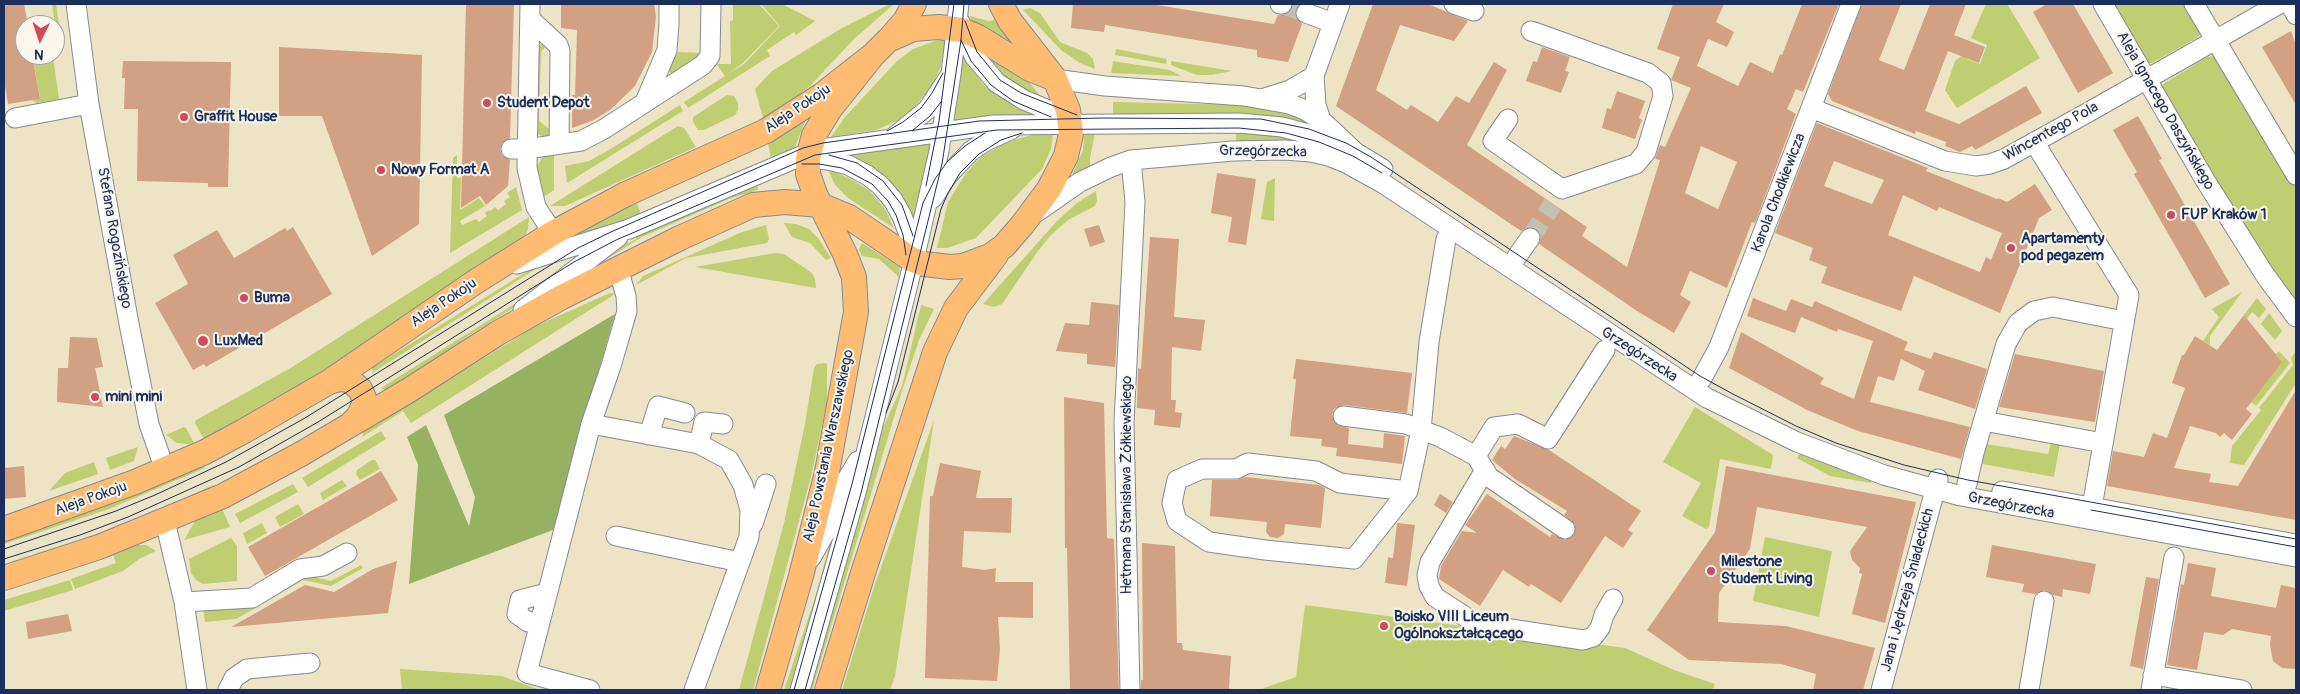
<!DOCTYPE html>
<html>
<head>
<meta charset="utf-8">
<style>
	body { margin:0 }
	#map { position:relative; width:2300px; height:694px; overflow:hidden; background:#ede4c5; font-family:Pangolin,sans-serif }
	canvas { display:block }
	.frame { position:absolute; inset:0; border:5px solid #1b2f5e; pointer-events:none }
	.north { position:absolute; left:15px; top:15px; width:50px; height:50px; box-sizing:border-box; background:#fbf7ec; border:1px solid #a1a7b3; border-radius:50%; rotate:184deg; font-size:14px; font-weight:700; line-height:20px; text-align:center; color:#1b2f5e }
	.north::after { content:''; display:block; margin:auto; width:18px; height:22px; background:#d1495b; clip-path:polygon(50% 0,100% 100%,50% 72%,0 100%) }
</style>
</head>
<body>
<div id="map">
<canvas width="2300" height="694"></canvas>
<div class="frame"></div>
<div class="north">N</div>
</div>
<script>
const g = document.querySelector('canvas').getContext('2d');
g.lineJoin = 'round';
function fillPath(path, color) { g.fillStyle = color; g.fill(path, 'evenodd'); }
const shape = rows => new Path2D(rows.map(r => 'M' + r).join(''));
function trace(path, color, width, dash) { g.strokeStyle = color; g.lineWidth = width; g.lineCap = dash ? 'butt' : 'round'; g.setLineDash(dash || []); g.stroke(path); }
function drawText(font, color, halo, rows, align = 'center') {
  g.font = font + ' Pangolin,sans-serif'; g.lineWidth = 4; g.setLineDash([]); g.textBaseline = 'middle'; g.strokeStyle = halo; g.fillStyle = color; for (const [text, x, y, turn = 0] of rows) {
    g.save(); g.translate(x, y); g.rotate((+turn || 0) * Math.PI / 180); g.textAlign = isNaN(turn) ? turn : align; if (halo) g.strokeText(text, 0, 0); g.fillText(text, 0, 0); g.restore();
  }
}
const green = shape([
	[52,4,56,4,60,31,56,32],
	[733,4,759,4,779,26,743,63,728,74,744,64,780,26,761,4,782,4,815,21,796,35,794,32,767,50,770,56,688,108,684,102,725,76,717,65,718,64,731,64,730,21,733,20],
	[890,4,894,4,854,39,810,86,787,104,763,118,755,89,772,71,842,28],
	[1986,4,2007,4,2040,58,1957,108,1945,90,1955,61,1964,54,1968,55,1967,59,1980,64,1987,45,1971,38],
	[2109,4,2186,4,2200,31,2200,34,2197,38,2152,63,2147,63],
	[1030,8,1040,13,1060,42,1087,53,1093,59,1095,69,1080,63,1061,50,1023,10],
	[970,16,988,21,996,20,1009,39,1008,42,971,21],
	[938,40,946,40,941,66,932,86,913,109,897,121,876,130,831,137,845,117,897,61,913,49],
	[544,43,554,53,545,47,541,52,539,121,552,131,550,136,544,137,536,133,538,46],
	[1116,49,1167,59,1166,64,1115,55],
	[982,51,1029,82,1041,97,1007,80],
	[678,52,703,53,671,74,668,70,669,66],
	[962,55,983,84,999,97,1034,115,990,116,954,120],
	[2214,56,2222,62,2296,185,2296,305,2247,238,2160,86,2207,57],
	[53,57,59,99,37,103,32,100,40,98,34,64,42,62,42,59],
	[1113,61,1170,70,1181,76,1111,73],
	[1171,61,1232,71,1211,75,1197,75,1171,65],
	[727,95,734,96,738,103,738,110,735,115,704,130,698,130,693,122,693,117],
	[1113,102,1243,105,1295,113,1311,124,1254,115,1113,115],
	[680,105,683,111,567,183,565,166,589,161,609,150],
	[806,119,795,147,771,158,768,143],
	[678,126,684,128,696,147,565,206,550,206],
	[1236,132,1270,134,1286,137,1287,140,1236,142],
	[1095,133,1090,158,1090,166,1074,176,1073,173,1083,150,1084,134],
	[1036,134,1053,134,1051,149,1042,169,976,238,947,248,937,248,948,202,966,173,980,158,996,148,1010,141],
	[932,142,914,217,900,193,888,178,871,166,849,154],
	[554,152,554,190,542,198,536,168,542,158],
	[457,155,457,178,461,178,460,210,479,198,485,206,460,221,462,225,476,219,479,222,487,216,485,213,489,210,490,211,495,207,498,210,506,204,504,201,510,197,507,193,516,187,522,210,450,253,453,158],
	[831,171,851,179,870,191,885,209,894,228,848,198,835,185,829,172],
	[1275,178,1274,221,1261,219,1267,182],
	[757,183,758,190,731,198,642,237,594,267,623,243,627,241,629,243,636,239,636,237,650,230],
	[1096,191,1097,201,1095,206,1068,220,1051,235,1038,251,1002,304,994,307,983,304,1057,221,1077,203],
	[637,203,641,214,618,224,564,240,596,222],
	[529,217,528,229,524,239,345,360,205,441,195,423,196,420,289,369],
	[784,223,796,224,809,229,818,238,831,258,826,260,810,243,792,237],
	[766,225,769,239,767,243,686,258,636,285,643,276,742,232],
	[862,243,900,267,899,277,879,259,862,256,859,249],
	[775,253,784,254,812,273,815,279,816,288,695,267],
	[553,258,372,373,373,367,539,264],
	[556,278,542,290,468,336,407,380,386,391,381,388],
	[2242,292,2210,336,2210,345,2203,341,2219,317,2212,309],
	[610,293,615,294,411,423,403,411,362,437,365,426,466,369,536,326],
	[2257,298,2266,309,2259,318,2252,312,2247,319,2244,315],
	[921,305,934,309,919,340,901,394,812,690,808,690,876,443,902,386],
	[2269,313,2282,331,2275,340,2261,324],
	[2279,351,2290,363,2256,406,2244,396,2282,362,2276,354],
	[2296,351,2296,383,2244,465,2230,463,2232,446,2261,410,2259,408,2293,365,2291,358],
	[825,363,827,364,827,402,811,477,753,690,739,690,784,523,805,424,814,368,817,364],
	[1695,407,1773,455,1771,469,1720,459,1709,527,1706,529,1682,516,1701,483,1663,462],
	[934,420,895,676,890,690,842,690,875,584],
	[184,427,186,428,195,445,177,443,166,435],
	[381,431,386,439,308,487,302,478],
	[2061,438,2054,477,1977,463,1980,443,2048,454,2052,439],
	[138,447,134,461,110,470,106,458],
	[1801,451,1873,478,1871,483,1830,476,1797,458],
	[372,460,375,460,380,469,360,480,356,474,357,470],
	[94,462,98,474,49,491,65,473],
	[202,463,205,468,109,509,4,544,4,540],
	[342,480,347,486,323,500,320,493],
	[293,484,298,492,240,523,235,514],
	[213,485,215,489,155,515,4,569,4,564,102,532,154,512],
	[298,504,304,514,280,527,275,517],
	[221,506,230,527,184,540,195,521],
	[837,519,840,519,790,690,784,690,813,604],
	[262,523,267,533,247,544,243,533],
	[1765,537,1832,551,1819,617,1753,601],
	[231,538,237,546,237,581,203,584,196,580,191,573,189,559],
	[134,545,146,545,156,551,139,559,123,571,75,589,71,579,116,563,112,552],
	[361,565,363,568,331,586,303,580,262,604,260,600,306,575,331,581],
	[70,580,73,590,4,611,4,600],
	[256,601,259,606,236,619,205,622,203,608],
	[1305,605,1625,648,1674,670,1715,684,1713,690,1258,690,1296,677],
	[400,669,502,676,540,690,402,690]
]);
const forest = shape([
	[615,314,553,530,409,584,418,465,407,437,426,425,469,526,475,497,444,415]
]);
const building = shape([
	[4,4,24,4,28,25,25,25,25,55,31,55,33,60,40,99,8,104,4,80],
	[466,4,514,4,510,138,502,143,500,149,502,155,510,160,508,186,486,205,480,196,461,208],
	[561,4,654,4,656,17,652,52,635,86,610,110,592,121,572,128,572,95,575,95,577,30,561,28],
	[1073,4,1151,4,1274,24,1278,15,1287,14,1291,10,1293,4,1300,4,1296,9,1295,14,1302,24,1288,62,1257,57,1257,50,1105,25,1104,32,1071,28],
	[1373,4,1428,4,1468,21,1454,41,1400,25,1376,90,1407,110,1411,105,1438,122,1456,96,1469,103,1494,62,1507,70,1467,145,1587,227,1582,236,1627,267,1660,160,1655,159,1660,145,1665,147,1691,88,1671,80,1680,57,1657,49,1673,4,1724,4,1716,22,1734,32,1727,47,1708,39,1697,66,1738,86,1750,62,1773,73,1780,54,1782,55,1802,4,1839,4,1803,92,1796,89,1787,109,1796,114,1755,223,1752,222,1727,288,1690,271,1680,295,1691,302,1674,333,1637,311,1539,244,1540,234,1536,229,1526,228,1521,231,1336,106],
	[1701,146,1737,162,1718,209,1685,193],
	[1862,4,1901,4,1879,60,1904,70,1930,4,1966,4,1954,35,1985,47,1979,63,1948,51,1925,111,1959,124,2026,86,2042,113,1975,150,1972,146,1960,152,1945,146,1946,142,1916,131,1915,134,1832,101,1828,94],
	[2047,4,2073,4,2113,73,2078,93,2033,12],
	[2291,31,2296,45,2296,105,2262,47],
	[279,47,422,55,419,224,372,256,322,116,279,116],
	[1542,47,1570,57,1565,71,1569,72,1561,93,1526,81,1533,61,1537,62],
	[123,61,231,62,228,187,208,187,208,183,137,181,138,109,124,109,125,78,122,78],
	[1617,91,1645,101,1639,118,1642,120,1635,139,1602,128,1607,108,1611,109],
	[2138,116,2162,159,2159,160,2230,284,2205,298,2134,174,2137,172,2113,130],
	[1817,123,1928,168,1926,171,1997,199,1998,198,2007,202,2035,184,2052,210,2039,218,2000,313,1914,276,1901,311,1821,283,1827,267,1809,260,1813,248,1775,233],
	[1834,161,1884,180,1872,204,1824,186],
	[1903,195,1937,211,1939,207,2002,233,1991,260,1986,257,1980,272,1888,235],
	[1217,173,1256,179,1246,245,1228,242,1232,217,1211,213],
	[1099,225,1105,242,1090,247,1084,229],
	[293,227,332,294,206,367,204,364,193,370,155,303,188,284,173,255,217,230,234,258,285,228,287,231],
	[1150,237,1179,239,1174,317,1205,320,1201,351,1172,347,1171,400,1176,400,1175,412,1182,413,1180,428,1154,425,1155,410,1137,408,1138,368,1141,369],
	[1753,298,1786,311,1791,299,1812,307,1815,301,1908,342,1904,350,1931,359,1934,352,1987,369,1975,409,1918,390,1925,371,1901,359,1894,381,1878,376,1870,402,1970,427,1961,459,1858,431,1807,410,1729,368,1741,332,1824,378,1820,384,1854,399,1873,341,1838,329,1837,332,1801,317,1795,333,1747,316],
	[1091,302,1119,305,1115,367,1087,364,1087,354,1056,351,1065,323,1089,325],
	[2244,315,2282,362,2246,409,2252,414,2232,440,2224,433,2220,437,2216,433,2190,426,2174,468,2211,474,2209,482,2238,486,2296,390,2296,520,2107,486,2113,451,2144,457,2153,433,2167,438,2185,388,2172,383,2182,355,2184,355,2195,336,2217,350],
	[70,337,97,338,103,367,95,368,103,407,57,402,58,368,68,368],
	[2015,354,2104,371,2095,422,1999,407],
	[1296,359,1412,373,1407,413,1344,405,1334,409,1332,415,1337,425,1349,428,1348,444,1383,448,1384,433,1405,436,1402,464,1336,456,1337,448,1321,446,1322,439,1290,436,1296,379,1293,379],
	[1064,397,1104,403,1107,538,1114,539,1119,690,1070,690,1067,548,1065,548],
	[1514,436,1549,450,1641,511,1628,530,1633,533,1623,548,1605,536,1561,603,1531,584,1529,587,1503,570,1480,606,1439,579,1441,566,1462,531,1477,533,1465,525,1487,494,1550,537,1552,534,1565,540,1574,535,1575,525,1564,515,1567,511,1515,479,1492,460,1501,446,1505,449],
	[940,463,981,471,976,498,1012,498,1011,533,964,531,962,567,985,570,996,568,995,582,1033,582,1033,618,998,617,1000,649,997,681,925,678,930,496,933,496],
	[24,466,26,497,4,499,4,468],
	[1726,466,1916,502,1885,623,1852,614,1862,574,1859,573,1860,568,1852,560,1850,551,1867,527,1757,507,1750,549,1719,593,1718,622,1786,626,1875,648,1863,690,1813,690,1816,674,1781,664,1689,660,1647,630,1715,532],
	[381,471,398,500,265,576,248,547],
	[1246,477,1319,485,1325,488,1321,528,1285,524,1284,534,1278,538,1270,537,1266,532,1267,522,1210,516,1212,480,1236,480],
	[1440,494,1453,502,1446,513,1434,505],
	[1397,523,1415,525,1407,586,1385,583,1388,557,1393,558],
	[1142,543,1175,546,1177,643,1182,643,1183,650,1231,656,1229,689,1141,690,1141,680,1143,680],
	[1992,545,2096,564,2090,594,2063,589,2062,597,2053,595,2045,590,2035,594,2022,592,2024,584,1986,577],
	[397,561,388,613,231,627,305,585,334,592,373,569],
	[2188,563,2216,568,2211,596,2276,608,2281,585,2296,588,2296,669,2282,668,2273,661,2270,645,2271,636,2232,629,2223,635,2204,632,2197,670,2167,665,2181,584,2184,585],
	[2146,577,2159,579,2143,669,2130,666],
	[68,614,72,631,28,639,26,622]
]);
const minorTunnel = shape([
	[1282,4,1306,13],
	[1530,238,1553,204]
]);
const minor = shape([
	[76,4,89,104,130,329,149,424,165,470],
	[530,4,527,168,536,207,553,233],
	[1280,4,1282,4],
	[1454,4,1474,11],
	[2103,4,2205,180,2265,275,2296,317],
	[2194,4,2296,175],
	[2290,4,2296,15],
	[1306,13,1333,23],
	[530,19,558,45,560,51,559,143],
	[960,22,974,56,997,83,1024,100,1073,120],
	[1055,79,1105,86,1244,96,1289,104,1303,109,1321,120,1355,152,1383,169],
	[1265,98,1290,90,1314,76],
	[645,102,667,50,669,24,669,4],
	[1811,108,1945,161,1976,166,1990,164,2004,159,2087,113,2279,4],
	[15,118,89,104],
	[1508,119,1493,141,1562,189,1636,164,1646,152,1663,96,1661,83,1648,73,1531,31],
	[1321,120,1316,105,1314,76,1340,4],
	[894,137,928,109,951,74,959,4],
	[2034,142,2129,295,2092,507],
	[511,149,527,149,581,141,604,129,703,65,710,56,711,4],
	[808,158,828,160,848,165,867,175,880,185,893,200,902,216,909,235,911,255],
	[933,198,948,175,971,151,986,141,1012,129],
	[1037,212,1080,182,1111,167,1131,160,1233,151,1284,150,1311,152,1328,156,1346,163,1384,184,1707,398,1797,442,1884,475,1961,496,2296,557],
	[1516,258,1530,238],
	[517,264,629,229,808,153,828,148,900,138,993,125,1239,123,1282,127,1316,136,1343,146],
	[523,310,618,237],
	[1701,380,1719,347,1851,4],
	[1343,416,1406,424,1440,437,1476,456,1489,477,1565,529],
	[1983,421,2103,443],
	[591,424,699,444,729,460,743,485,750,510,749,537,694,690],
	[649,435,658,406,685,413],
	[699,444,704,422,723,424],
	[1476,456,1494,427,1518,424,1548,439,1605,350],
	[1485,470,1430,562,1427,575,1429,586,1435,597,1472,621,1484,625,1583,640,1593,637,1600,628,1604,615,1613,599],
	[1967,484,1974,453,2006,344,2018,323,2034,311,2053,307,2124,321],
	[1408,491,1340,483,1316,471,1248,463,1236,469,1202,469,1177,480,1172,503,1177,521,1209,542,1265,550,1354,559,1408,491,1421,430,1429,342,1446,239,1452,230],
	[2002,491,2296,544],
	[165,521,184,602,197,690],
	[753,524,766,484],
	[616,536,740,562],
	[811,558,832,520,843,486,858,461],
	[184,602,252,598,300,569,323,566,347,553],
	[540,621,528,622,517,614,520,600,547,593],
	[2153,675,2242,690],
	[228,690,234,678,247,669,310,663],
	[590,690,527,673,591,424,611,366,627,311,626,296,618,268],
	[800,690,857,489,914,260,939,151,951,74],
	[1130,690,1124,422,1135,202,1131,160],
	[1881,690,1938,479],
	[2029,690,2044,601],
	[2151,690,2174,557]
]);
const major = shape([
	[891,37,905,21,914,4],
	[329,382,340,379,349,380,360,389,364,398,363,407,358,417,352,423],
	[4,529,135,482,205,452,244,431,329,382,475,282,553,233,626,194,766,131,822,95,873,55],
	[4,578,99,547,223,496,301,454,411,389,498,333,562,297,680,238,753,205,785,202,820,205,849,217,911,259,924,264,950,267,963,266,990,256,1004,246,1023,224,1049,189,1066,156,1071,134,1068,110,1055,79,1010,21,1001,4],
	[768,690,801,576,827,472,856,312,854,277,845,254,815,194,808,174,808,158,814,135,830,109,873,55,888,40,913,29,939,27,962,30,978,37,1030,69,1055,79],
	[827,690,863,573,935,352,956,308,996,255]
]);
const tram = shape([
	[965,21,977,52,1000,80,1021,93,1077,115],
	[961,40,971,61,991,85,1013,101,1051,117],
	[913,130,930,116,941,102],
	[887,131,903,122,921,108,932,93,943,73],
	[829,155,857,163,883,181,902,205,913,236],
	[802,164,819,164,842,168,872,184,888,201,896,215,903,235,906,255],
	[926,186,939,121,954,4],
	[886,413,898,382,941,209,948,193,960,173,979,154,1001,140,1022,133],
	[2091,510,2296,547],
	[4,549,116,511,155,495,226,462,305,418,578,248,613,231,803,148,823,143,979,121,1102,118,1261,119,1309,129,1346,143,1371,157,1700,376,1731,393,1796,426,1836,443,1904,465,1968,480,2296,539],
	[4,559,80,535,128,517,239,467,318,422,574,262,616,240,815,155,997,130,1239,128,1286,133,1319,142,1353,156,1382,173],
	[794,690,852,484,923,203,935,179,947,162,965,146,985,133],
	[805,690,861,493,942,164,961,40,964,4]
]);
const markers = [
	[487,103,5,"#d1495b"],
	[184,117,5,"#d1495b"],
	[381,170,5,"#d1495b"],
	[2171,215,5,"#d1495b"],
	[2011,248,5,"#d1495b"],
	[244,298,5,"#d1495b"],
	[203,341,6,"#d1495b"],
	[95,397,5,"#d1495b"],
	[1711,571,5,"#d1495b"],
	[1384,626,5,"#d1495b"]
];
const poiNames = [
	["Student Depot",497,103],
	["Graffit House",194,117],
	["Nowy Format A",391,170],
	["FUP Kraków 1",2181,215],
	["Apartamenty",2021,239],
	["pod pegazem",2021,256],
	["Buma",254,298],
	["LuxMed",214,341],
	["mini mini",105,397],
	["Milestone",1721,562],
	["Student Living",1721,579],
	["Boisko VIII Liceum",1394,617],
	["Ogólnokształcącego",1394,634]
];
const streetNames = [
	["Aleja Pokoju",798,109,-34],
	["Aleja Ignacego Daszyńskiego",2165,111,60],
	["Wincentego Pola",2051,132,-29],
	["Grzegórzecka",1263,152,1],
	["Karola Chodkiewicza",1779,193,-69],
	["Stefana Rogozińskiego",114,238,80],
	["Aleja Pokoju",444,303,-34],
	["Grzegórzecka",1639,355,33],
	["Aleja Powstania Warszawskiego",829,446,-78],
	["Hetmana Stanisława Żółkiewskiego",1127,485,-90],
	["Aleja Pokoju",91,499,-20],
	["Grzegórzecka",2011,506,11],
	["Jana i Jędrzeja Śniadeckich",1908,590,-75]
];
fillPath(green, '#bece70');
fillPath(forest, '#96b162');
fillPath(building, '#d2a183');
trace(minorTunnel, '#c3c0b0', 19, [19, 9]);
trace(minor, '#848a92', 21);
trace(major, '#848a92', 26);
trace(minor, '#fff', 19);
trace(major, '#ffbb71', 24);
trace(tram, '#1b2f5e', 1);
for (const [x, y, r, color] of markers) { const dot = new Path2D(); dot.arc(x, y, r, 0, 2 * Math.PI); g.fillStyle = color; g.fill(dot); trace(dot, '#fbf7ec', 2); }
drawText('bold 15px', '#1b2f5e', '#fbf7ec', poiNames, 'left');
drawText('15px', '#1b2f5e', '#fbf7ec', streetNames);
</script>
</body>
</html>
